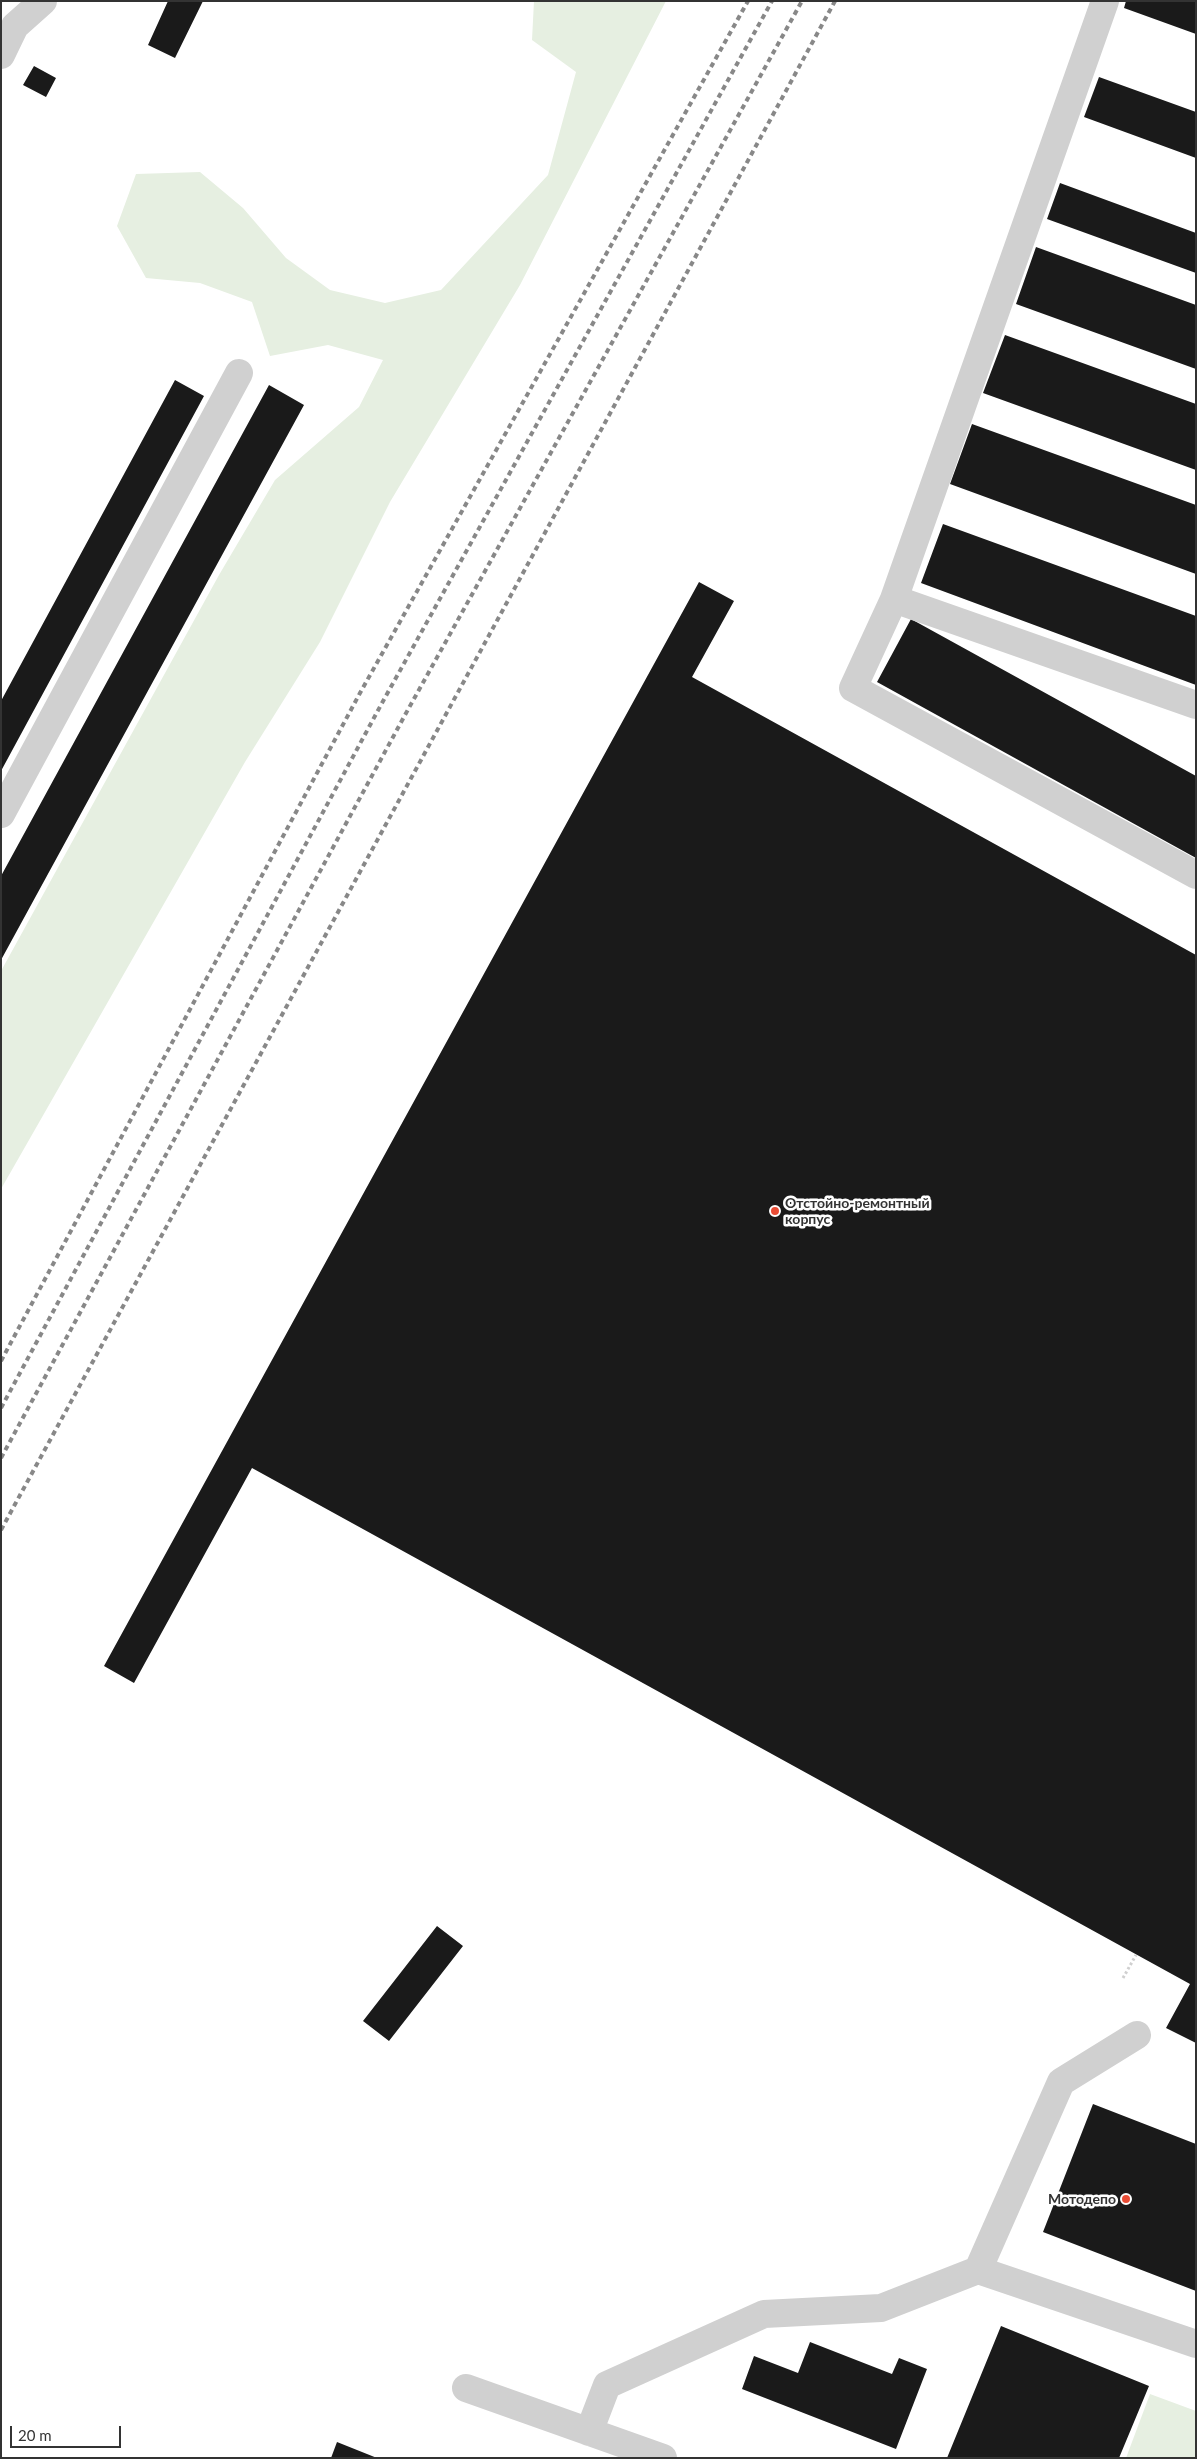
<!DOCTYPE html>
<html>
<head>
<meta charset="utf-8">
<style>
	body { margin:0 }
	#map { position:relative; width:1197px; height:2459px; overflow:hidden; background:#fff; font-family:Lato,sans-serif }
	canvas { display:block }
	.frame { position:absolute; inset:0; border:2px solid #333; pointer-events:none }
	.scale { position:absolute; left:10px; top:2426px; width:111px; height:22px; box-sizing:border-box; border:2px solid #333; border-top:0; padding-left:6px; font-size:15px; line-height:18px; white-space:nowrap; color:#333; -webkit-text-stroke:4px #fff; paint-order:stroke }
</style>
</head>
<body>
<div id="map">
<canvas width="1197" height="2459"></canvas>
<div class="frame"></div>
<div class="scale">20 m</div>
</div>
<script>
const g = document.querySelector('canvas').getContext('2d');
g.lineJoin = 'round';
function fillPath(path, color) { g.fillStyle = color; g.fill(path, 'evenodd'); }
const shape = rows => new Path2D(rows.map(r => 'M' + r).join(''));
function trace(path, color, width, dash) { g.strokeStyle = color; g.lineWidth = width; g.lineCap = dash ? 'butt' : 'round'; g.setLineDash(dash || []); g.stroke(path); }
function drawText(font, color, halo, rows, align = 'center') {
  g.font = font + ' Lato,sans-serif'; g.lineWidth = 5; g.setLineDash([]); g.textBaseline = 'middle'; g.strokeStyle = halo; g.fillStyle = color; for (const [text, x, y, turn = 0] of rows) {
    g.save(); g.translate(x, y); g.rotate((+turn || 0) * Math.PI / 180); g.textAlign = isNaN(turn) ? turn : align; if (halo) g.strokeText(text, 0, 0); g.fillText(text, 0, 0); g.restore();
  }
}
const green = shape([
	[534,1,666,1,520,285,390,502,320,642,245,762,1,1189,1,971,219,575,275,480,359,407,383,360,328,345,270,356,252,302,200,283,146,278,117,226,136,174,200,172,243,208,286,258,330,290,385,303,441,290,548,175,576,72,532,40],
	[1150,2394,1196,2411,1196,2458,1126,2458]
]);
const building = shape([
	[168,1,203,1,175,58,148,45],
	[1126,1,1196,1,1196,34,1124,8],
	[34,66,56,78,46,97,23,85],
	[1099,77,1196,112,1196,158,1084,117],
	[1060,183,1196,233,1196,273,1047,219],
	[1036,247,1196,305,1196,369,1016,304],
	[1005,335,1196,404,1196,470,983,393],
	[175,380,204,396,1,771,1,701],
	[269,385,304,405,1,960,1,876],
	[972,424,1196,505,1196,574,950,484],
	[943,524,1196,616,1196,685,921,583],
	[699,582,734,601,692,677,1196,955,1196,2043,1166,2028,1190,1984,252,1468,134,1683,104,1666],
	[911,619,1196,776,1196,858,877,682],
	[437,1926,463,1946,389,2041,363,2021],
	[1093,2104,1196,2144,1196,2291,1043,2232],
	[1001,2326,1149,2386,1119,2458,947,2458],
	[810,2342,892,2374,899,2358,927,2369,896,2449,742,2389,754,2356,798,2373],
	[337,2442,377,2458,331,2458]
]);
const path = shape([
	[1123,1978,1136,1955]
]);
const minor = shape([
	[1105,1,894,599,1196,705],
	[1,55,15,26,43,1],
	[894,599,853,688,1196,875],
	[1,814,239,373],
	[1137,2035,1061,2082,978,2270,1196,2344],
	[466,2388,663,2458],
	[589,2432,607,2385,764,2314,881,2308,978,2270]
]);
const rail = shape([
	[1,1361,360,693,748,1],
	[1,1408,382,703,772,1],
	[1,1458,405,715,802,1],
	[1,1530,835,1]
]);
const markers = [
	[775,1211,5,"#e94c35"],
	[1126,2199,5,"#e94c35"]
];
const poiNames = [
	["Отстойно-ремонтный",785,1203],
	["корпус",785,1219],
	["Мотодепо",1116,2199,"right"]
];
fillPath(green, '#e6efe1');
fillPath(building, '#1a1a1a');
trace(path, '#d0d0d0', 3, [2.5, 2.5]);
trace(minor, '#d0d0d0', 28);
trace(rail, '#888', 4, [5, 4]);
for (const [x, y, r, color] of markers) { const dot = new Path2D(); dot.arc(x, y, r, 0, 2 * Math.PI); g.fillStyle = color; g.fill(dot); trace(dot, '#fff', 2); }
drawText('bold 14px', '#333', '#fff', poiNames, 'left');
</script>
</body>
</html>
